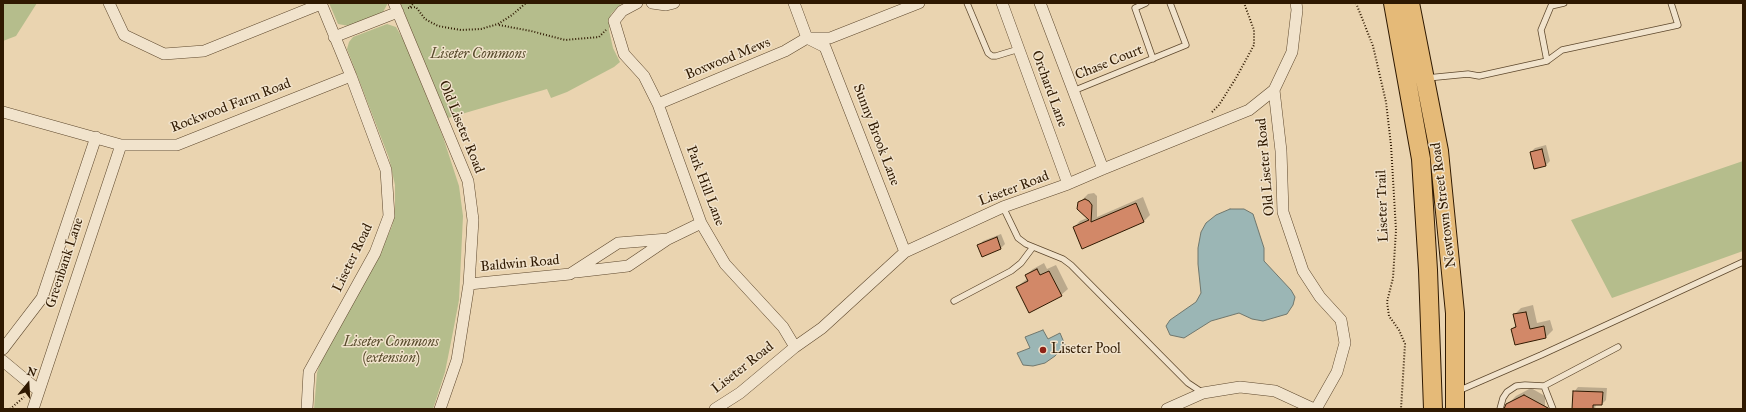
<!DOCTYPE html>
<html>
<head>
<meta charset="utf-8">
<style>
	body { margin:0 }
	#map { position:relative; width:1746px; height:412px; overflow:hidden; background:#ead4b0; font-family:"IM FELL Great Primer",serif }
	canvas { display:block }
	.frame { position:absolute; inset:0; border:4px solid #2f1901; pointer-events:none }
	.north { position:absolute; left:8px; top:364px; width:40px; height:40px; -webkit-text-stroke:3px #f1e3cc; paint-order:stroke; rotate:18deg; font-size:11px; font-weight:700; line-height:16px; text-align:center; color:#2f1901 }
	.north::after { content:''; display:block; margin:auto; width:14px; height:18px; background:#2f1901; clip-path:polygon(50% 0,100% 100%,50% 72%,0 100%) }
</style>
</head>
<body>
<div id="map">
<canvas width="1746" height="412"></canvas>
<div class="frame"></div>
<div class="north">N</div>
</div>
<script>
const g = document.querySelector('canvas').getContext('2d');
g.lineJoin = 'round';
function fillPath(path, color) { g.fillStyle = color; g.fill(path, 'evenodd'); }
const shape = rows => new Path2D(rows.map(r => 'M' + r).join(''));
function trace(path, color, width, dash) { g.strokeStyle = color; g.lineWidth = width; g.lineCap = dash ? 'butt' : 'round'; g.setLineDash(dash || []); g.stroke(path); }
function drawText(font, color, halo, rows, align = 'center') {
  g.font = font + ' "IM FELL Great Primer",serif'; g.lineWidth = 3; g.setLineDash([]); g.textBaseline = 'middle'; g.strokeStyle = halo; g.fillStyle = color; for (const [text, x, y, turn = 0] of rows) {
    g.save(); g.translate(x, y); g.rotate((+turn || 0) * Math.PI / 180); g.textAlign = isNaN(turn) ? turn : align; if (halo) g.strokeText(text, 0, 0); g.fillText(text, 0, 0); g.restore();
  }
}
const green = shape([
	[3,3,37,3,16,36,3,41],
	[329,3,388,3,383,12,349,26,338,24],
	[400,3,622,3,611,14,609,30,613,48,620,62,614,67,567,92,551,98,547,89,448,118],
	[387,24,396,27,404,41,443,137,459,186,463,216,459,300,452,337,445,372,433,409,314,409,317,373,321,360,378,257,392,226,395,210,395,185,389,158,347,49,349,42,353,37],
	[1743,161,1743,251,1612,298,1571,220]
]);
const water = shape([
	[1230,209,1244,209,1253,214,1264,248,1264,261,1291,290,1295,297,1293,305,1287,314,1263,321,1252,319,1239,313,1211,321,1184,338,1170,335,1166,326,1170,320,1196,302,1201,293,1198,264,1198,248,1201,232,1206,223,1216,215,1230,209],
	[1043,330,1048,339,1060,333,1065,345,1055,356,1045,363,1033,366,1023,365,1017,353,1030,348,1025,337,1043,330]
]);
const shadow = shape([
	[1546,145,1550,161,1545,166,1531,152,1535,148],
	[1094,193,1097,196,1097,217,1143,197,1150,215,1144,221,1074,227,1080,221,1087,218,1078,204,1088,194],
	[1001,234,1005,244,1001,248,983,256,979,246,983,241],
	[1044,263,1047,269,1056,265,1068,289,1061,295,1017,287,1028,278,1026,275,1033,269],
	[1533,305,1537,323,1550,320,1553,330,1546,337,1515,344,1512,329,1516,325,1514,315,1521,308],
	[1578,387,1607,388,1606,400,1602,404,1596,404,1595,409,1573,409,1574,392],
	[1531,388,1545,396,1545,409,1509,409,1509,403,1516,396]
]);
const building = shape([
	[1542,149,1546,166,1534,169,1530,152,1542,149],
	[1085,199,1089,201,1092,205,1091,222,1136,203,1144,222,1082,249,1073,227,1089,220,1077,209,1078,202,1085,199],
	[997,237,1001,249,982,257,977,245,997,237],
	[1037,269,1040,275,1049,271,1062,296,1029,313,1016,287,1028,281,1025,275,1037,269],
	[1526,312,1530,329,1544,326,1546,338,1515,345,1511,329,1516,327,1513,314,1526,312],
	[1573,391,1603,392,1602,405,1593,405,1593,409,1572,409,1573,391],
	[1524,395,1548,408,1548,409,1504,409,1506,404,1524,395]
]);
const path = shape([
	[1356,3,1373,46,1386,102,1391,145,1396,230,1393,278,1387,302,1389,316,1399,330,1405,344,1401,409],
	[410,7,414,3],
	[408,8,416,7,425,19,438,26,461,30,481,29,498,24,512,15,526,3],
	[499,25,531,31,565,40,599,37,606,30],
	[1212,112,1219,105,1236,78,1254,45,1254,30,1244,3],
	[10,409,24,397]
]);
const lane = shape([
	[967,3,988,53,992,56,996,56,1019,49],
	[1146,3,1135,8,1153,59],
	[1547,61,1541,30,1551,6,1564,3],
	[1427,78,1468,74,1479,76,1547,61,1562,50,1678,25,1671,3],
	[1073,91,1186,45,1170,3],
	[1003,207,1018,238,1026,244,1063,259,1071,265,1188,383,1203,393],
	[954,301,1011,271,1021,263,1033,247],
	[1544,386,1553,409],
	[1458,391,1541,355,1743,262],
	[1500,409,1503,398,1507,392,1516,386,1525,385,1544,386,1618,347]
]);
const street = shape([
	[109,3,124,35,164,54,204,51,321,4],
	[394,3,468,181,473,220,469,284,457,360,440,409],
	[637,3,622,11,614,21,624,54,644,76,658,104,701,223,725,264,783,327,795,347],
	[652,3,666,5,674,3],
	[794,3,807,38],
	[1002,3,1068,184],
	[1040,3,1103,169],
	[334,37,398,12],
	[807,38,825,47,905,252],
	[810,38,830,38,919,3],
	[1274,90,1281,151,1283,212,1303,271,1320,297,1341,320,1345,343,1337,372,1316,409],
	[658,104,785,51,807,38],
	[3,112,121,145,177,145,351,76],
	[576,272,628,266,668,239,701,223],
	[469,284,570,274,618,243,668,239],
	[3,349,42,298,96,137],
	[3,361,39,391],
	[33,409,121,145],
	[307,409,309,372,375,253,389,216,386,170,351,76,321,3],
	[715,409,740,393,795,347,822,328,905,252,1003,207,1068,184,1103,169,1249,110,1274,90,1292,52,1297,10,1296,3],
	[1167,409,1203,393,1240,387,1275,391,1314,409]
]);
const primary = shape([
	[1393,3,1421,159,1428,270,1433,409],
	[1410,3,1439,151,1455,313,1455,409]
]);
const markers = [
	[1043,350,4,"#8f2418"]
];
const parkNames = [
	["Liseter Commons",478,55],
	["Liseter Commons",391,343],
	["(extension)",391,359]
];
const streetNames = [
	["Boxwood Mews",728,59,-22],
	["Chase Court",1109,63,-22],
	["Orchard Lane",1049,89,70],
	["Rockwood Farm Road",231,106,-21],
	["Old Liseter Road",461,127,68],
	["Sunny Brook Lane",876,135,69],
	["Old Liseter Road",1266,167,-95],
	["Park Hill Lane",705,186,69],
	["Liseter Road",1014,189,-21],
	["Newtown Street Road",1444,205,-97],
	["Liseter Trail",1383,206,-92],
	["Liseter Road",353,258,-64],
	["Greenbank Lane",65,263,-72],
	["Baldwin Road",520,264,-5],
	["Liseter Road",743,368,-38]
];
const poiNames = [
	["Liseter Pool",1051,350]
];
fillPath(green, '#b5bd8c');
fillPath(water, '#9bb6b5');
trace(water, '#70776d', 1);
fillPath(shadow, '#0003');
fillPath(building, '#d28868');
trace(building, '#2f1901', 1);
trace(lane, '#5e482d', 7);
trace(street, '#5e482d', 12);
trace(primary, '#2f1901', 20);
trace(path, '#2f1901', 2, [1, 2]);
trace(lane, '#f1e3cc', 5.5);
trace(street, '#f1e3cc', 11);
trace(primary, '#e5ba78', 18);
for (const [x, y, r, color] of markers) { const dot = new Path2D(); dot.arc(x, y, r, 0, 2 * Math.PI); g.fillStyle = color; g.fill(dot); trace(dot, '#f1e3cc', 1.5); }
drawText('italic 14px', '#574a2b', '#f1e3cc', parkNames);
drawText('14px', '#2f1901', '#f1e3cc', streetNames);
drawText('14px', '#2f1901', '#f1e3cc', poiNames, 'left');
</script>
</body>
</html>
